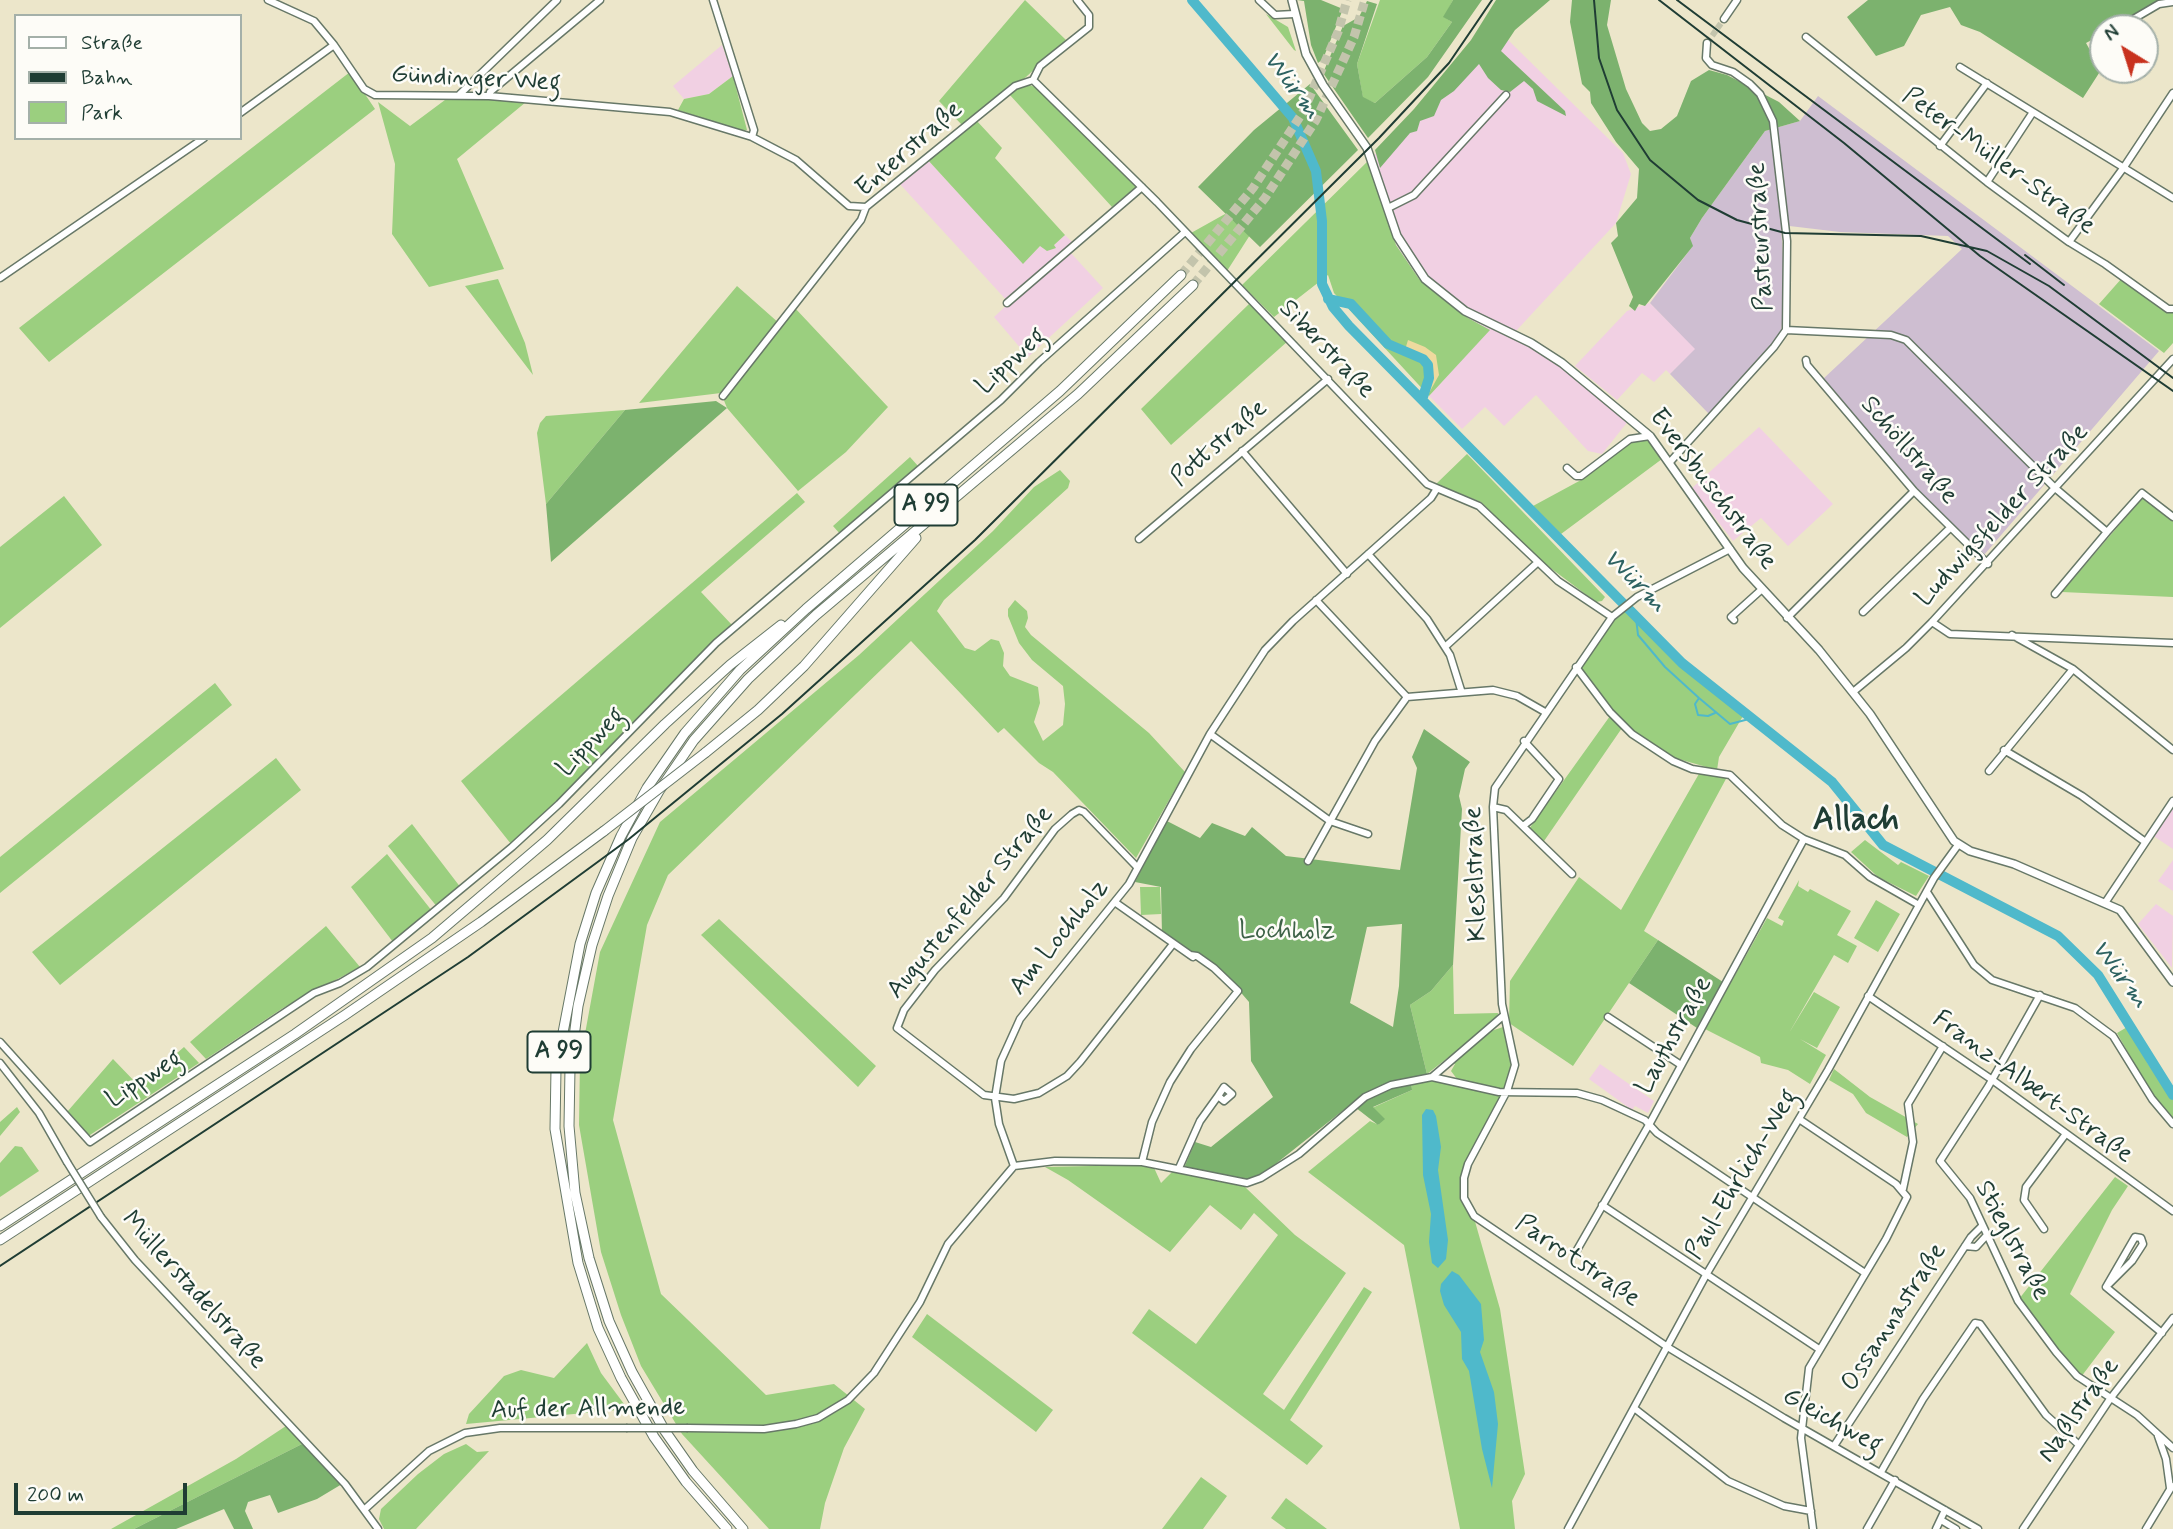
<!DOCTYPE html>
<html>
<head>
<meta charset="utf-8">
<style>
	body { margin:0 }
	#map { position:relative; width:2173px; height:1529px; overflow:hidden; background:#ece6ca; font-family:Mynerve,sans-serif }
	canvas { display:block }
	.legend { position:absolute; left:14px; top:14px; width:228px; height:126px; box-sizing:border-box; background:#fdfcf7; border:2px solid #a4b0a9; margin:0; padding:9px 12px; list-style:none; font-size:21px; color:#1f3d34 }
	.legend li { display:flex; align-items:center; gap:14px; height:35px }
	.legend b { width:35px; border:2px solid #a4b0a9 }
	.north { position:absolute; left:2089px; top:14px; width:70px; height:70px; box-sizing:border-box; background:#fdfcf7; border:2px solid #a4b0a9; border-radius:50%; rotate:322deg; font-size:19px; font-weight:700; line-height:28px; text-align:center; color:#1f3d34 }
	.north::after { content:''; display:block; margin:auto; width:24px; height:32px; background:#c8321e; clip-path:polygon(50% 0,100% 100%,50% 72%,0 100%) }
	.scale { position:absolute; left:14px; top:1483px; width:173px; height:32px; box-sizing:border-box; border:4px solid #1f3d34; border-top:0; padding-left:9px; font-size:21px; line-height:24px; white-space:nowrap; color:#1f3d34; -webkit-text-stroke:5px #fdfcf7; paint-order:stroke }
</style>
</head>
<body>
<div id="map">
<canvas width="2173" height="1529"></canvas>
<ul class="legend">
<li><b style="height:9px;background:#fff"></b>Straße</li>
<li><b style="height:9px;background:#1f3d34"></b>Bahn</li>
<li><b style="height:19px;background:#9bcf7f"></b>Park</li>
</ul>
<div class="north">N</div>
<div class="scale">200 m</div>
</div>
<script>
const g = document.querySelector('canvas').getContext('2d');
g.lineJoin = 'round';
function fillPath(path, color) { g.fillStyle = color; g.fill(path, 'evenodd'); }
const shape = rows => new Path2D(rows.map(r => 'M' + r).join(''));
function trace(path, color, width, dash) { g.strokeStyle = color; g.lineWidth = width; g.lineCap = dash ? 'butt' : 'round'; g.setLineDash(dash || []); g.stroke(path); }
function drawText(font, color, halo, rows, align = 'center') {
  g.font = font + ' Mynerve,sans-serif'; g.lineWidth = 5; g.setLineDash([]); g.textBaseline = 'middle'; g.strokeStyle = halo; g.fillStyle = color; for (const [text, x, y, turn = 0] of rows) {
    g.save(); g.translate(x, y); g.rotate((+turn || 0) * Math.PI / 180); g.textAlign = isNaN(turn) ? turn : align; if (halo) g.strokeText(text, 0, 0); g.fillText(text, 0, 0); g.restore();
  }
}
const built = shape([
	[1502,34,1623,153,1631,174,1616,223,1516,331,1519,337,1531,343,1629,420,1602,454,1588,451,1536,395,1504,426,1485,407,1462,429,1429,396,1489,330,1468,318,1419,279,1396,245,1369,160],
	[722,45,733,76,709,94,684,99,673,86],
	[927,159,1023,263,1040,246,1054,245,1065,235,1073,243,1070,252,1103,288,1028,357,994,317,1009,303,898,182],
	[1650,303,1696,349,1670,374,1666,370,1654,382,1642,373,1617,400,1575,366,1627,311],
	[1759,427,1833,504,1788,546,1761,518,1733,541,1692,488],
	[2173,807,2173,849,2152,835],
	[2173,860,2173,891,2158,881],
	[2156,904,2173,916,2172,968,2138,924],
	[1600,1064,1654,1101,1648,1113,1635,1106,1632,1110,1589,1079]
]);
const industrial = shape([
	[1818,96,2159,351,1984,555,1916,490,1823,379,1962,249,1948,236,1840,232,1781,225,1785,293,1781,333,1709,414,1670,374,1695,349,1650,303,1692,247,1690,238,1702,218,1765,131,1800,121]
]);
const green = shape([
	[1025,0,1066,40,1026,77,962,125,939,101],
	[1380,0,1453,0,1444,17,1452,22,1427,57,1375,103,1363,98,1357,64],
	[1266,14,1288,27,1296,51,1294,50],
	[350,72,375,109,49,362,19,328],
	[733,76,747,130,743,131,678,110,684,99,709,94],
	[1026,84,1038,88,1135,184,1135,188,1112,207,1009,94],
	[449,97,526,102,457,159,504,269,429,287,392,234,395,164,378,102,410,126],
	[976,120,1002,148,995,158,1065,235,1054,245,1056,248,1047,251,1040,246,1023,264,927,159],
	[1369,160,1396,245,1419,279,1468,318,1490,330,1429,396,1334,293,1328,275,1274,317,1242,285],
	[1225,214,1250,235,1227,271,1191,233],
	[2122,278,2173,311,2173,343,2164,353,2099,304],
	[498,279,525,343,533,375,465,286],
	[737,286,780,324,794,307,888,407,846,452,798,491,727,408,721,393,639,403],
	[1249,304,1288,341,1171,445,1141,409],
	[625,410,546,504,537,433,540,423,546,416],
	[1648,440,1662,459,1561,534,1533,506,1581,480,1631,441],
	[1467,454,1605,597,1602,601,1596,602,1541,561,1481,502,1436,484],
	[910,457,918,466,841,535,833,526],
	[1060,470,1070,481,1068,488,944,600,937,611,965,648,975,651,991,639,999,641,1004,653,1003,666,1010,676,1038,687,1040,703,1034,722,1043,741,1063,725,1065,704,1063,686,1032,660,1019,643,1008,616,1008,609,1015,600,1027,611,1028,618,1025,627,1031,635,1149,733,1185,772,1136,858,1053,772,1039,763,1004,728,998,733,911,641,668,875,647,925,613,1120,661,1294,766,1395,834,1384,865,1409,844,1448,825,1503,820,1529,769,1529,682,1434,641,1366,621,1315,601,1252,579,1125,580,1061,600,952,660,822,859,655,993,531,1034,487],
	[797,493,805,502,701,592,732,625,704,650,584,775,511,844,461,781],
	[64,496,102,545,0,628,0,547],
	[2143,497,2173,520,2173,597,2062,592],
	[1627,608,1670,654,1743,716,1719,757,1717,770,1675,758,1630,730,1613,714,1579,665,1617,615],
	[215,683,232,705,0,893,0,857],
	[1610,716,1622,728,1542,844,1529,829],
	[276,758,301,790,60,985,32,952],
	[1700,772,1727,777,1644,931,1658,940,1573,1066,1509,1023,1510,981,1579,877,1621,910],
	[412,824,461,888,438,908,388,846],
	[1865,840,1898,865,1901,862,1929,876,1916,896,1878,877,1851,852],
	[387,854,432,911,393,942,351,887],
	[1799,880,1798,886,1808,892,1810,889,1851,911,1837,935,1857,946,1848,963,1834,955,1789,1033,1814,992,1840,1007,1817,1048,1800,1039,1826,1055,1810,1084,1788,1070,1761,1063,1760,1057,1705,1029,1767,918,1782,926,1784,921,1778,918],
	[1160,887,1161,914,1141,915,1140,887],
	[1876,900,1900,914,1878,952,1854,938],
	[719,919,876,1066,858,1087,701,935],
	[326,926,360,967,283,1008,206,1059,190,1042],
	[1453,965,1454,1014,1498,1013,1497,1019,1427,1074,1410,1005,1431,991],
	[2129,1026,2148,1064,2173,1100,2173,1118,2156,1102,2117,1033],
	[1503,1027,1513,1054,1506,1089,1483,1087,1457,1079,1451,1071,1455,1064,1451,1061,1488,1032],
	[184,1047,199,1063,87,1137,67,1112,113,1059,139,1086],
	[1834,1069,1870,1097,1918,1124,1907,1137,1866,1113,1853,1094,1829,1080],
	[1433,1079,1484,1092,1504,1093,1468,1157,1462,1173,1461,1187,1464,1204,1474,1218,1500,1309,1525,1474,1512,1501,1515,1529,1460,1529,1404,1245,1308,1172,1370,1121,1379,1125,1372,1108,1412,1090,1412,1083],
	[17,1107,20,1112,0,1136,0,1122],
	[15,1146,22,1147,39,1171,0,1197,0,1163],
	[1150,1159,1161,1183,1175,1169,1245,1187,1295,1235,1346,1273,1263,1394,1284,1410,1364,1287,1372,1292,1290,1420,1323,1446,1307,1465,1132,1333,1149,1309,1196,1344,1278,1235,1254,1213,1241,1230,1210,1205,1170,1252,1068,1180,1045,1167,1135,1165],
	[2115,1177,2128,1186,2112,1210,2070,1294,2115,1332,2081,1377,2019,1299],
	[927,1314,1053,1410,1036,1432,912,1337],
	[587,1343,601,1373,624,1404,617,1410,466,1424,469,1414,504,1376,521,1370,554,1378],
	[286,1426,302,1444,134,1529,111,1529,236,1459],
	[466,1444,477,1452,489,1451,416,1529,384,1529,379,1519,381,1509,418,1474,444,1454],
	[1201,1477,1227,1496,1203,1529,1162,1529],
	[1286,1498,1327,1529,1286,1529,1271,1518]
]);
const forest = shape([
	[1297,0,1321,0,1343,9,1323,59,1318,63,1311,45,1304,1],
	[1453,0,1482,0,1428,77,1368,138,1323,73,1343,26,1359,17,1367,1,1377,4,1357,64,1363,97,1375,103,1427,57,1452,22,1443,17],
	[1496,0,1550,0,1515,30,1501,51,1565,111,1566,116,1537,101,1533,89,1524,81,1510,92,1501,90,1488,78,1479,64,1454,91,1441,100,1434,116,1420,121,1417,131,1410,133,1380,168,1375,150,1414,109,1471,40],
	[1572,0,1611,0,1607,25,1626,89,1642,123,1650,131,1661,129,1677,116,1691,81,1709,70,1727,75,1779,102,1800,121,1765,131,1702,218,1690,238,1693,246,1645,306,1639,304,1635,311,1629,306,1633,297,1611,243,1618,236,1616,223,1637,198,1639,169,1616,142,1591,103,1590,92,1582,84,1570,22],
	[1868,0,2162,0,2112,28,2103,28,2103,34,2086,43,2101,70,2083,98,1980,32,1961,25,1950,7,1921,15,1904,46,1876,56,1847,17],
	[1310,84,1358,150,1260,247,1198,187,1254,130],
	[716,401,727,408,551,562,546,504,625,410],
	[1424,729,1470,762,1465,769,1459,796,1462,809,1453,965,1431,991,1410,1005,1427,1074,1411,1078,1412,1090,1373,1107,1385,1119,1378,1125,1351,1104,1268,1170,1250,1180,1184,1168,1195,1142,1211,1147,1273,1097,1251,1061,1249,1002,1231,981,1162,934,1161,887,1135,882,1167,821,1200,838,1212,823,1245,836,1252,827,1286,856,1400,870,1417,768,1412,757],
	[1402,924,1399,986,1393,1027,1350,1003,1367,927],
	[1658,940,1723,982,1697,1028,1629,983],
	[302,1444,342,1484,317,1499,278,1513,270,1495,248,1502,245,1511,253,1529,234,1529,224,1509,176,1529,134,1529]
]);
const sand = shape([
	[1408,340,1425,347,1436,355,1439,375,1429,393,1426,389,1428,365,1416,354,1405,350]
]);
const water = shape([
	[1426,1109,1433,1110,1436,1116,1441,1147,1438,1170,1448,1240,1446,1259,1438,1268,1432,1263,1429,1242,1431,1214,1423,1175,1422,1115],
	[1452,1271,1459,1275,1481,1304,1484,1340,1480,1352,1494,1392,1498,1424,1492,1488,1482,1449,1469,1371,1462,1359,1461,1332,1444,1305,1440,1291,1441,1284]
]);
const stream = shape([
	[1636,618,1638,635,1665,667,1699,698,1730,724,1749,719],
	[1699,698,1695,704,1698,715,1708,716,1715,713]
]);
const river = shape([
	[1192,0,1293,118,1316,171,1322,221,1322,284,1333,307,1349,326,1682,663,1832,782,1883,845,2058,936,2098,975,2173,1095],
	[1328,299,1351,304,1388,344,1423,359,1428,365,1429,378,1422,400]
]);
const minorTunnel = shape([
	[1707,43,1724,19]
]);
const highwayTunnel = shape([
	[1181,275,1253,188,1303,112,1338,32,1347,0],
	[1193,285,1265,198,1316,120,1354,37,1365,0]
]);
const minor = shape([
	[268,0,314,21,334,45],
	[713,0,754,130,752,137],
	[1259,0,1275,15,1294,14],
	[1724,19,1737,0],
	[2118,28,2159,4,2173,2],
	[1806,37,1987,182,2069,242,2105,264,2168,309,2173,309],
	[2098,42,2103,38],
	[1960,67,2173,198],
	[1033,80,1157,202,1427,484,1479,506,1558,581,1612,617],
	[1033,80,1040,66,1089,27,1089,15,1077,0],
	[460,94,557,0],
	[489,96,490,92,600,0],
	[240,113,334,45,364,89,375,95,489,96,670,112,752,137,796,160,849,206,866,207],
	[1940,146,1987,83],
	[1987,182,2033,112],
	[1388,208,1414,195,1506,95],
	[2069,242,2124,167,2173,93],
	[0,278,204,138],
	[1007,303,1142,187],
	[1786,330,1891,335,1906,340,2055,488,2107,532,2142,493,2173,517],
	[1806,360,1807,365,1914,491,1988,564],
	[723,396,861,220,866,207,1015,86,1033,80],
	[1242,451,1347,574],
	[1670,462,1774,347,1786,330,1787,241,1773,121,1760,94,1750,84,1733,72,1712,65,1706,58,1707,43],
	[1567,468,1576,476,1581,476,1630,439,1650,436],
	[1139,539,1328,379],
	[1730,549,1637,597,1612,617,1495,788,1493,807,1502,1004,1515,1065,1507,1091,1468,1164,1464,1178,1464,1198,1474,1216,1669,1348,1784,1418,1978,1529],
	[1368,554,1427,619,1450,655,1461,690],
	[2055,594,2107,532],
	[1316,600,1407,697],
	[1863,612,1950,528],
	[1787,618,1914,491],
	[1734,620,1731,617,1761,590],
	[1932,622,1950,634,2173,643],
	[2012,635,2073,669,2173,750],
	[1446,646,1537,563],
	[1576,667,1610,712,1632,734,1673,761,1692,769,1730,775,1782,825,1804,839,1845,855,1870,877,1919,905],
	[1853,692,1906,648,1932,622,2173,359],
	[1210,734,1330,821,1368,834],
	[2004,750,2082,796,2144,841],
	[1989,771,2073,669],
	[1493,807,1506,810,1572,874],
	[1523,826,1532,819,1559,779,1524,741],
	[1308,861,1375,741,1407,697,1493,690,1517,696,1545,712],
	[1137,867,1084,812,1079,810,1072,814,1055,829,1004,898,935,970,904,1010,897,1028,984,1095,1014,1099,1039,1093,1067,1076,1080,1062,1173,944],
	[1927,892,1974,965,1992,980,2075,1008,2113,1036,2152,1099,2173,1124],
	[1116,903,1193,957],
	[2105,903,2173,801],
	[2040,995,1988,1087,1940,1161,1970,1198,2018,1301,2056,1352,2077,1376,2137,1415,2173,1448],
	[1868,996,1991,1079,2173,1211],
	[1608,1017,1681,1065],
	[0,1042,90,1142,314,993,340,983,367,967,512,847,559,804,716,643,1001,400,1039,362,1185,232],
	[0,1063,39,1113,67,1162],
	[1432,1077,1503,1016],
	[1799,1119,1896,1184,1907,1197,1886,1239,1809,1368,1801,1438,1813,1529],
	[1142,1162,1152,1122,1170,1082,1191,1049,1238,991,1214,968,1197,956,1190,955],
	[1014,1166,1055,1161,1142,1162,1247,1183,1261,1178,1299,1154,1365,1097,1391,1085,1432,1077,1499,1092,1577,1093,1602,1100,1645,1120,1657,1133,1865,1273],
	[1014,1166,999,1124,995,1098,1001,1061,1020,1019,1129,884,1210,734,1265,650,1293,621,1431,498,1436,490],
	[1179,1168,1200,1121,1218,1096,1224,1101,1232,1094,1224,1087,1218,1096],
	[1903,1189,1913,1142,1908,1104,1943,1046],
	[1602,1205,1819,1349],
	[101,1217,135,1260,345,1484,378,1529],
	[2044,1229,2024,1200,2026,1187,2065,1135],
	[1965,1246,1976,1247,1987,1235],
	[1577,1250,1650,1123,1804,839],
	[2106,1287,2135,1237,2141,1238,2143,1244,2132,1261,2106,1287,2162,1333],
	[1634,1408,1728,1481,1784,1506,1811,1511],
	[688,1428,764,1429,796,1424,818,1418,848,1400,874,1373,920,1302,948,1244,1014,1166],
	[2158,1436,2166,1459,2170,1488],
	[1834,1446,1971,1237,1982,1226],
	[1881,1472,1923,1399,1975,1323,1980,1324,2046,1415,2078,1444],
	[365,1509,429,1451,465,1433,500,1428,626,1428],
	[1941,1520,1956,1529],
	[1568,1529,1706,1275,1828,1070,1934,878,1958,845],
	[1867,1529,1895,1480],
	[1936,1529,1945,1510],
	[2023,1529,2110,1399,2173,1318],
	[2146,1529,2172,1486]
]);
const major = shape([
	[1292,0,1306,54,1323,85,1367,148,1397,236,1425,279,1465,311,1531,343,1562,363,1650,436,1743,568,1819,650,1870,714,1954,841,1970,851,2014,864,2120,910,2173,982]
]);
const highway = shape([
	[705,753,758,710,804,666,916,538],
	[0,1226,295,1034,432,938,547,840,665,724,730,665,781,625],
	[0,1240,345,1015,481,922,604,831],
	[727,1529,686,1482,654,1437,621,1378,598,1328,578,1263,555,1129,556,1069,580,944,596,893,621,836,647,788,685,733,740,670,806,609,1060,391,1181,275],
	[743,1529,693,1471,665,1431,632,1372,609,1321,589,1258,575,1193,569,1126,570,1068,578,1006,592,945,608,896,632,838,659,791,694,740,748,679,816,615,1078,394,1193,285]
]);
const rail = shape([
	[1594,0,1599,58,1617,110,1650,160,1698,200,1737,220,1785,233,1921,236,1987,251,2049,286,2173,378],
	[1659,0,1844,143,1980,256,2173,391],
	[1677,0,2030,264],
	[2025,255,2064,285],
	[0,1266,468,957,629,839,782,714,975,540,1379,138,1449,63,1492,0]
]);
const minorBridge = shape([
	[67,1162,101,1217],
	[626,1428,688,1428]
]);
const highwayBridge = shape([
	[604,831,705,753]
]);
const shields = [
	[926,505,63],
	[559,1052,63]
];
const shieldNames = [
	["A 99",926,505],
	["A 99",559,1052]
];
const streetNames = [
	["Gündinger Weg",476,80,3],
	["Enterstraße",910,150,-41],
	["Peter-Müller-Straße",1998,162,36],
	["Pasteurstraße",1762,237,-93],
	["Siberstraße",1326,350,46],
	["Lippweg",1012,362,-43],
	["Pottstraße",1220,444,-41],
	["Schöllstraße",1908,451,49],
	["Eversbuschstraße",1712,490,53],
	["Ludwigsfelder Straße",2003,516,-47],
	["Lippweg",592,743,-46],
	["Kleselstraße",1477,874,-92],
	["Augustenfelder Straße",971,903,-50],
	["Am Lochholz",1060,938,-51],
	["Lauthstraße",1675,1036,-61],
	["Lippweg",145,1080,-33],
	["Franz-Albert-Straße",2032,1088,36],
	["Paul-Ehrlich-Weg",1743,1175,-59],
	["Stieglstraße",2011,1241,62],
	["Parrotstraße",1577,1262,34],
	["Müllerstadelstraße",193,1291,48],
	["Ossannastraße",1895,1318,-57],
	["Auf der Allmende",588,1410,-1],
	["Naßlstraße",2080,1411,-55],
	["Gleichweg",1832,1422,29]
];
const parkNames = [
	["Lochholz",1287,933]
];
const waterNames = [
	["Würm",1291,86,53],
	["Würm",1634,582,45],
	["Würm",2119,975,53]
];
const districtNames = [
	["Allach",1856,822]
];
fillPath(built, '#f1d0e3');
fillPath(industrial, '#cebed1');
fillPath(green, '#9bcf7f');
fillPath(forest, '#7cb26e');
fillPath(sand, '#eeda9e');
fillPath(water, '#4fb9cb');
trace(stream, '#4fb9cb', 2);
trace(river, '#4fb9cb', 10);
trace(minorTunnel, '#c3c4ac', 6, [6, 3]);
trace(highwayTunnel, '#c3c4ac', 9, [9, 4.5]);
trace(minor, '#677868', 9);
trace(major, '#677868', 10);
trace(highway, '#677868', 11);
trace(minor, '#fff', 6);
trace(major, '#fff', 7);
trace(highway, '#fff', 9);
trace(rail, '#1f3d34', 2);
trace(minorBridge, '#677868', 9, []);
trace(highwayBridge, '#677868', 11, []);
trace(minorBridge, '#fff', 6);
trace(highwayBridge, '#fff', 9);
for (const [x, y, w] of shields) { const box = new Path2D(); box.roundRect(x - w / 2, y - 20.5, w, 41, 5); g.fillStyle = '#fdfcf7'; g.fill(box); trace(box, '#1f3d34', 2); }
drawText('bold 24px', '#1f3d34', null, shieldNames);
drawText('26px', '#1f3d34', '#fdfcf7', streetNames);
drawText('26px', '#3e6247', '#fdfcf7', parkNames);
drawText('italic 28px', '#2d6261', '#fdfcf7', waterNames);
drawText('bold 33px', '#1f3d34', '#fdfcf7', districtNames);
</script>
</body>
</html>
